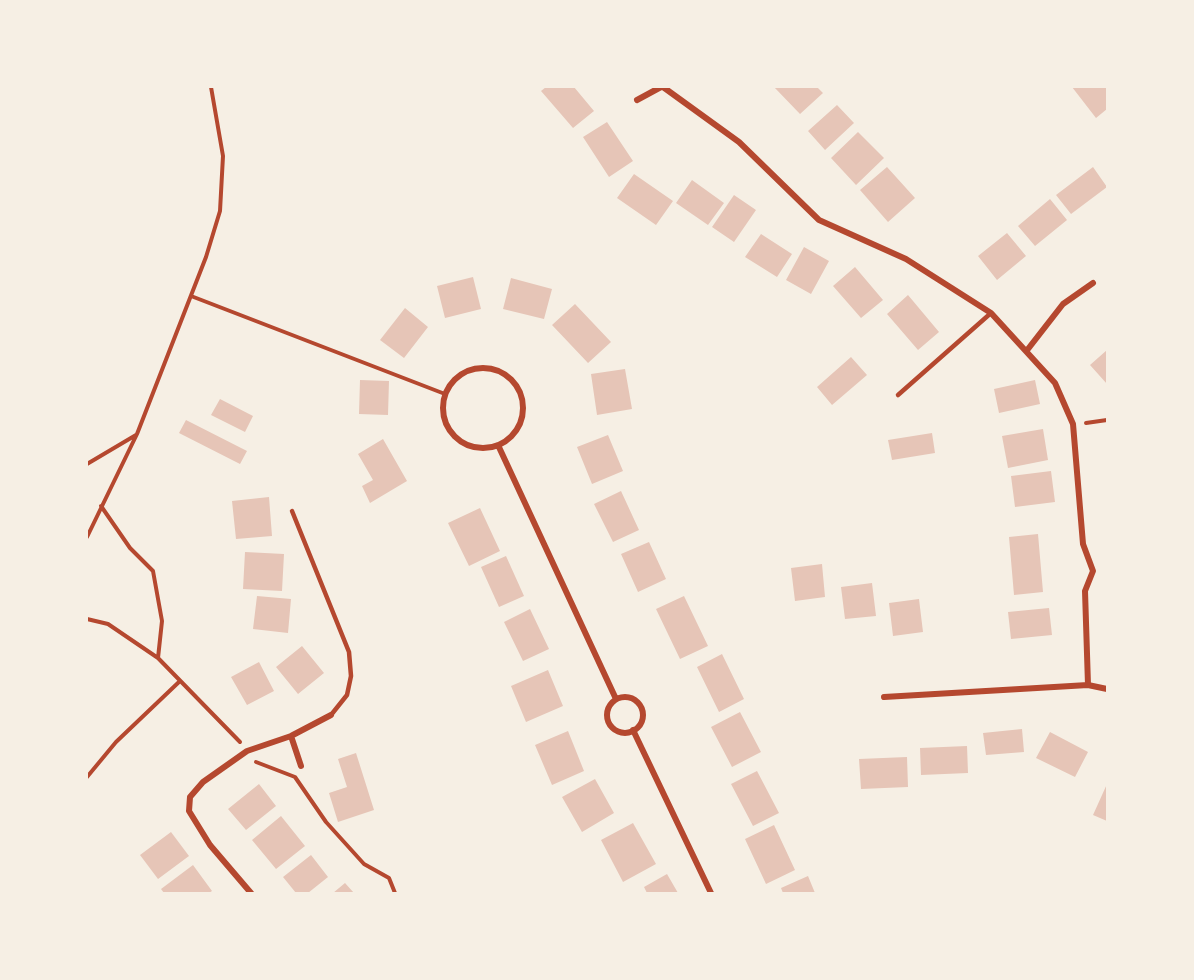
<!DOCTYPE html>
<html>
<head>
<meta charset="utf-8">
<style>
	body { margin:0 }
	#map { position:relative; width:1194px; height:980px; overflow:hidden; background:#f6efe4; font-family:Commissioner,sans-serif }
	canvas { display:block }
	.frame { position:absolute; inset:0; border:88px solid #f6efe4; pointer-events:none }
</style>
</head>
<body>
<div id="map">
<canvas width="1194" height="980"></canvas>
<div class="frame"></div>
</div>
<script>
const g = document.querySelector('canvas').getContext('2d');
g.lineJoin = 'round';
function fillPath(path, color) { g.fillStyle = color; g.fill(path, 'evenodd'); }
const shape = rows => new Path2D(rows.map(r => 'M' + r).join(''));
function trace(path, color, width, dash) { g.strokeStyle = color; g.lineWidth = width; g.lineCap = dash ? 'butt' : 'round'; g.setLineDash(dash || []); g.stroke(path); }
const building = shape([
	[546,87,574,87,594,111,573,128,541,91],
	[774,87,817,87,823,93,800,114],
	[1072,87,1107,87,1107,109,1096,118],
	[837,105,854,123,825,150,808,131],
	[607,122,633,161,609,177,583,137],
	[858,132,884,158,856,185,831,158],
	[887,167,915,198,888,222,860,190],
	[1093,167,1107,187,1071,214,1056,195],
	[634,174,673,201,656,225,617,198],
	[692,180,724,203,708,225,676,203],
	[734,195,756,210,734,242,712,227],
	[1050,199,1067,220,1035,246,1018,226],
	[1007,233,1026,256,997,280,978,256],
	[761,234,792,254,777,277,745,257],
	[804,247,829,261,811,294,786,280],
	[855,267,883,300,861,318,833,286],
	[473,277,481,309,445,318,437,286],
	[511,278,552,289,544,319,503,309],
	[908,295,939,332,918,350,887,314],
	[575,304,611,342,588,363,552,325],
	[405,308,428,327,404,358,380,340],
	[1107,350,1107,384,1090,365],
	[851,357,867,375,832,405,817,387],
	[625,369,632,409,597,415,591,374],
	[360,380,389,381,388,415,359,414],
	[1035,380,1040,404,999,413,994,389],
	[220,399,253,416,245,432,211,415],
	[186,420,247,451,240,464,179,433],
	[1043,429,1048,460,1008,468,1002,436],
	[932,433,935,453,892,460,888,440],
	[608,435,623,471,592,484,577,447],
	[383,439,407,481,370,503,362,486,373,480,358,454],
	[1051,471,1055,502,1015,507,1011,476],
	[621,491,639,530,613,542,594,504],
	[269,497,272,536,236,539,232,501],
	[480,508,500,551,469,566,448,523],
	[1038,534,1043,592,1014,595,1009,537],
	[649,542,666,579,638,592,621,554],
	[245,552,284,554,282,591,243,589],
	[506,556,524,596,499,607,481,567],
	[822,564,825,597,795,601,791,568],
	[872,583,876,616,845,619,841,587],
	[257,596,291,599,288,633,253,629],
	[684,596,708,646,680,659,656,609],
	[919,599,923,632,893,636,889,603],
	[1049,608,1052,635,1011,639,1008,612],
	[530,609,549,649,523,661,504,622],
	[302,646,324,673,298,694,276,667],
	[722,654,744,699,719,712,697,667],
	[259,662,274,691,247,705,231,677],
	[548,670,563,706,526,722,511,686],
	[740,712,761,752,732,767,711,727],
	[1022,729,1024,752,986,755,983,733],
	[568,731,584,771,552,785,535,745],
	[1050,732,1088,752,1075,777,1036,758],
	[967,746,968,773,921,775,920,748],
	[356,753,374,810,338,822,329,793,347,787,338,759],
	[907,757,908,787,861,789,859,759],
	[757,771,779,813,753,826,731,784],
	[595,779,614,813,582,832,562,797],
	[259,784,276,806,246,830,228,809],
	[1107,784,1107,821,1093,815],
	[281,816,305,846,276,869,252,840],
	[633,823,656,864,623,882,601,840],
	[774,825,795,870,766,884,745,839],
	[171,832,189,856,158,879,140,855],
	[311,855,328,877,308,893,296,893,283,877],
	[193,865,212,891,209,893,164,893,161,889],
	[667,874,678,893,647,893,644,887],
	[808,876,815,893,783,893,781,888],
	[345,883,354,893,333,893]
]);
const path = shape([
	[191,296,445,394],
	[1086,423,1107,420],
	[87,464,136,435],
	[101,506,130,548,153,571,162,621,158,658],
	[87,537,137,434,206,257,220,211,223,156,211,87],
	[87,619,108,624,158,658,240,742],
	[256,762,295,777,326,822,364,864,389,878,395,893],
	[87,777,116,742,180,681]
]);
const service = shape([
	[898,395,991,313],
	[292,511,349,652,351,676,347,695,331,715]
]);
const minor = shape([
	[663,87,739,142,819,220,906,259,991,313,1055,383,1073,424,1083,544,1093,571,1085,591,1088,685],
	[637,100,661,87],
	[1028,349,1063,304,1093,283],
	'443 408a40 40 0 1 1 80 0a40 40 0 1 1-80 0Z',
	[498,445,616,699],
	[884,697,1088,685,1107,689],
	'607 715a18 18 0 1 1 36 0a18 18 0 1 1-36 0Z',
	[633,730,711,893],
	[291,736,301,766],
	[251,893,210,845,189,811,190,797,203,782,247,751,291,736,331,715]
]);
fillPath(building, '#e6c5b7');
trace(path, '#b5482f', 4);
trace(service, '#b5482f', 4.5);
trace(minor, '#b5482f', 6);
</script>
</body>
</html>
